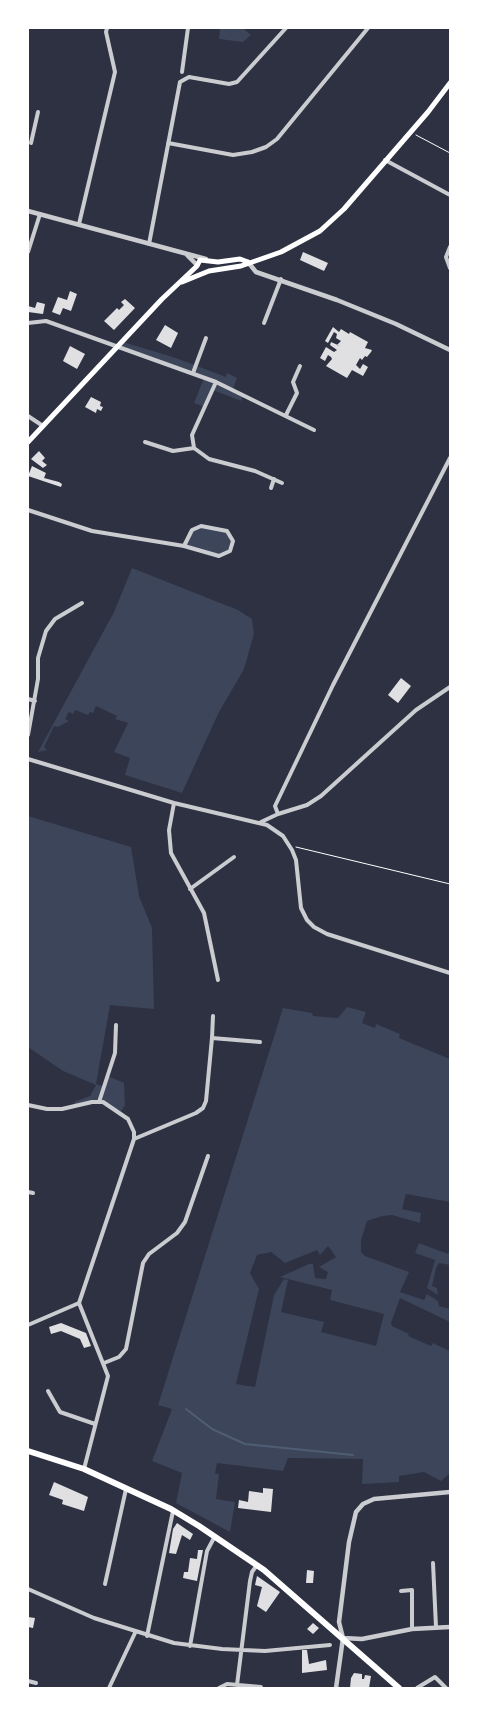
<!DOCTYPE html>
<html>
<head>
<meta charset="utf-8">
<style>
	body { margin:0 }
	#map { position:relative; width:478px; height:1716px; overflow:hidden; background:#2d3142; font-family:"Noto Serif",serif }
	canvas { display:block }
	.frame { position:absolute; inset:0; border:29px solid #fff; pointer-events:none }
</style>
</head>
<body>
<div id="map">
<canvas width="478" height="1716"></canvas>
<div class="frame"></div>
</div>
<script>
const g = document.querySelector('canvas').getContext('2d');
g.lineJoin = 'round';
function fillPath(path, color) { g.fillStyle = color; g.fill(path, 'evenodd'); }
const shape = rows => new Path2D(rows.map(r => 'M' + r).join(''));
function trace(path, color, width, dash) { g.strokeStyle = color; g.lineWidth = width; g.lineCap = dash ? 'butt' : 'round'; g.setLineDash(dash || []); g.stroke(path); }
const green = shape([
	[220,28,243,28,251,35,243,42,219,39],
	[123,342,176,358,226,377,227,373,237,378,233,389,244,394,241,401,213,390,205,407,194,403,204,378,119,347],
	[197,526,227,531,233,546,222,555,184,546],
	[132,568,238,610,252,619,254,634,244,669,218,714,182,793,125,775,130,758,114,752,128,723,115,719,117,716,96,706,93,713,90,712,88,715,75,710,73,714,69,712,65,719,69,721,58,727,54,726,44,747,47,750,38,752,114,612],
	[28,816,131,847,139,896,152,928,154,1009,110,1005,96,1084,104,1087,108,1076,124,1083,125,1105,120,1113,99,1102,75,1107,74,1102,90,1096,96,1085,63,1071,28,1047],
	[347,1007,366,1012,362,1023,375,1028,376,1024,400,1034,399,1038,450,1059,450,1202,406,1194,402,1209,421,1213,420,1223,392,1215,382,1216,367,1221,361,1240,361,1252,365,1256,409,1272,400,1292,424,1300,427,1294,438,1301,439,1306,450,1309,450,1322,400,1298,391,1323,392,1326,409,1334,408,1336,431,1346,433,1343,450,1351,450,1473,441,1481,424,1472,399,1476,399,1482,362,1484,363,1459,288,1458,283,1471,217,1463,215,1474,219,1474,216,1499,235,1502,230,1532,176,1503,182,1473,152,1461,172,1409,158,1405,283,1008,312,1013,313,1016,338,1018],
	[328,1246,336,1257,319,1267,328,1272,326,1279,315,1278,313,1264,309,1264,280,1277,332,1290,330,1300,384,1314,376,1346,321,1332,324,1322,281,1312,288,1280,284,1279,274,1295,255,1387,236,1384,259,1289,250,1273,257,1255,271,1252,285,1263,317,1250,320,1255],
	[419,1243,448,1254,450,1250,450,1265,439,1263,436,1268,432,1286,437,1288,438,1295,427,1288,435,1260,415,1253]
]);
const stream = shape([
	[186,1409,212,1429,245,1444,353,1455]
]);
const building = shape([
	[303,252,328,263,324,271,300,260],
	[70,291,77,294,71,311,63,308,60,315,52,312,58,297,67,300],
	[125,299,135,308,114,330,104,321,117,308,119,310,124,305,121,302],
	[37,302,45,304,43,314,28,312,28,306,35,308],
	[165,325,178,333,171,348,156,340],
	[333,327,339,332,341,329,349,334,350,332,368,342,365,348,372,350,371,352,367,357,365,356,362,360,360,358,356,365,360,369,363,364,368,367,363,376,352,370,347,378,326,366,332,359,331,357,328,355,325,361,320,358,326,347,334,352,337,350,330,345,331,342,340,346,337,345,341,341,336,338,337,334,334,332,328,343,325,341],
	[70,346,85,354,77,369,63,361],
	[91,397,101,402,100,406,103,407,101,411,97,409,96,413,85,407],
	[39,451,45,458,42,461,47,465,43,468,31,459],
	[32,466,46,473,44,478,59,482,62,484,61,487,28,476],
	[401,678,411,686,398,703,388,695],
	[61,1323,86,1333,91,1346,84,1348,80,1339,61,1331,51,1334,49,1327],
	[54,1482,88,1497,84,1511,62,1504,63,1500,49,1495],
	[263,1488,273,1489,271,1512,238,1508,239,1500,248,1502,249,1491,263,1493],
	[177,1523,193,1534,190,1540,182,1535,176,1554,169,1553,173,1529],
	[198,1550,203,1550,197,1581,183,1578,184,1572,188,1572,190,1558,197,1559],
	[307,1570,314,1571,313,1583,306,1583],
	[257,1576,280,1592,266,1612,257,1606,262,1587,255,1585],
	[28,1617,35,1618,33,1628,28,1627],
	[313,1623,319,1628,313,1634,307,1629],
	[302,1650,307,1650,309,1664,326,1660,327,1670,302,1673],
	[354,1673,362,1674,362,1679,364,1679,365,1675,371,1676,369,1688,350,1688,351,1678]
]);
const path = shape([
	[416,135,450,153],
	[296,847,450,884]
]);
const minor = shape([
	[182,72,188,28],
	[31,143,38,112],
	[168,143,233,155,252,152,266,147,277,139,368,28],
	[385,160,450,195],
	[79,224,115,72,106,32,107,28],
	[149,244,180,82,189,77,229,84,237,82,286,28],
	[450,247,446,257,450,268],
	[28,252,40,214],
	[28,323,46,321,216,382,314,430],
	[264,323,281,279],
	[193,373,206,338],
	[216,382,192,435,194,448,209,459,255,471,282,483],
	[286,415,297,393,293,382,300,366],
	[28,416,43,426],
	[145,442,173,451,194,448],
	[271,488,274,479],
	[28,510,92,531,184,546,219,556,230,551,233,541,227,531,201,526,192,530,184,546],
	[28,699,35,701],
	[28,735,38,679,38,658,46,631,55,619,82,603],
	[28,759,174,803,267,825,283,836,292,850,296,860,301,908,307,920,314,927,327,934,450,973],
	[174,803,169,830,171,853,204,913,218,980],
	[278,814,275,806,333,685,450,458],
	[261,822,278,814,307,805,321,796,416,710,450,687],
	[190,889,234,857],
	[212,1038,213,1016],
	[99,1102,115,1053,116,1025],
	[28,1105,47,1109,62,1109,92,1102,103,1102,128,1119,134,1132,134,1139,79,1303,108,1376,84,1469],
	[134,1139,196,1113,203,1108,206,1101,212,1038,260,1042],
	[28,1192,33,1193],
	[28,1325,79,1303],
	[104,1363,119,1357,126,1349,143,1263,149,1254,177,1233,185,1222,208,1156],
	[48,1391,60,1412,95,1424],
	[433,1563,436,1627],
	[105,1584,126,1489],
	[28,1589,94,1618,174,1643,222,1649,265,1651,330,1645],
	[401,1591,412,1590,412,1629],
	[147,1636,173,1511],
	[190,1646,207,1551,215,1536],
	[28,1681,36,1683],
	[237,1685,250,1581,252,1572,257,1565],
	[109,1688,135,1633],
	[219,1688,227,1684,261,1687],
	[417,1688,435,1677,446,1688]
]);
const tertiary = shape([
	[28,211,206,259],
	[187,255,197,265],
	[248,262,256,272,337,300,396,324,450,350],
	[343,1638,362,1639,412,1629,450,1627],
	[336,1688,343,1638,339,1622,349,1542,356,1512,363,1504,374,1499,450,1492]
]);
const secondary = shape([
	[182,282,209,271,241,266,281,252,320,231,344,209,428,112,450,83],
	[28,442,162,299,197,266,200,260,218,262,240,259,248,262]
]);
const trunk = shape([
	[28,1451,84,1469,171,1509,199,1526,264,1570,399,1688]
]);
fillPath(green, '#3c4559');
trace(stream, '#4f5d75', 2);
fillPath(building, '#e0e0e3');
trace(path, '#fff', 1);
trace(minor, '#caccd0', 4);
trace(tertiary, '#caccd0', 4.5);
trace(secondary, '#fff', 5);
trace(trunk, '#fff', 6);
</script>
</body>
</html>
